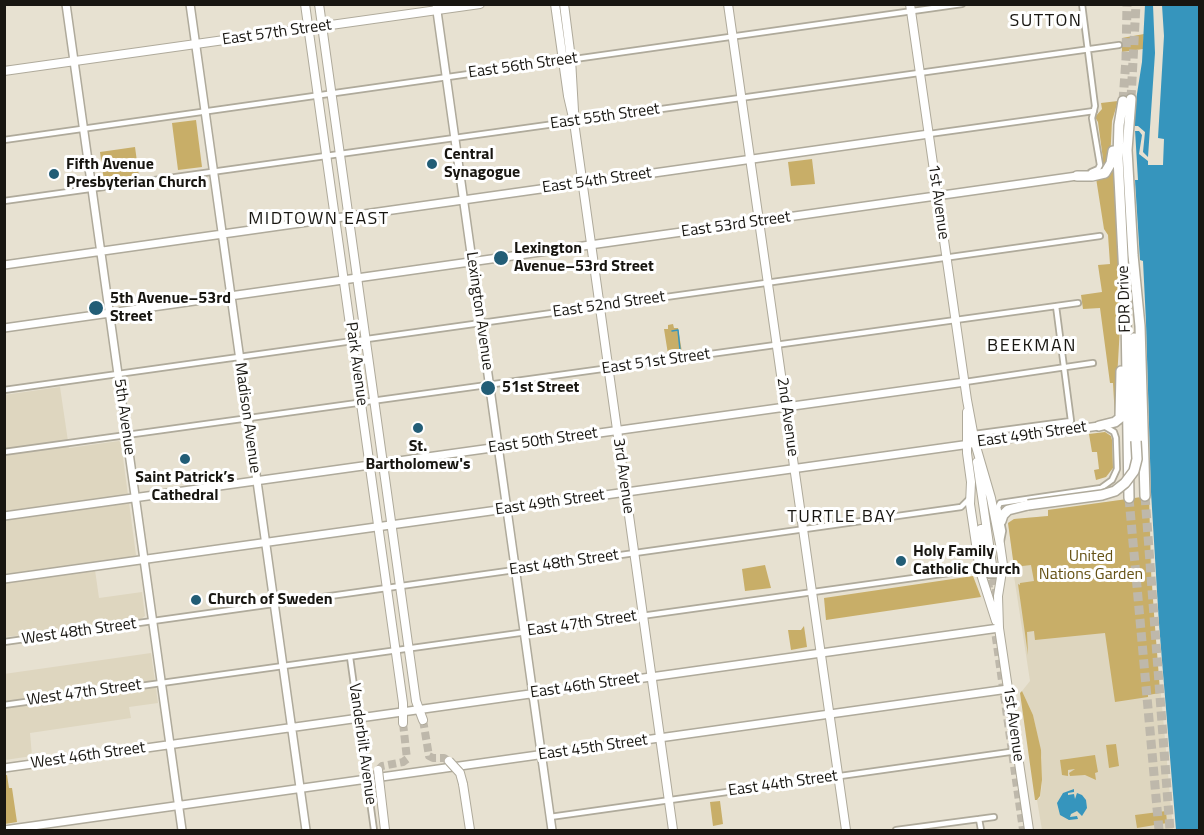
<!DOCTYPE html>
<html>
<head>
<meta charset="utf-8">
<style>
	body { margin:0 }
	#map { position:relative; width:1204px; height:835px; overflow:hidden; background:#e7e1d1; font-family:"Titillium Web",sans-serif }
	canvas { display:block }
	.frame { position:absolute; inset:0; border:6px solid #181611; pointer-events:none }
</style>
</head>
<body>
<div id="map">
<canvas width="1204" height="835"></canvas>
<div class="frame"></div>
</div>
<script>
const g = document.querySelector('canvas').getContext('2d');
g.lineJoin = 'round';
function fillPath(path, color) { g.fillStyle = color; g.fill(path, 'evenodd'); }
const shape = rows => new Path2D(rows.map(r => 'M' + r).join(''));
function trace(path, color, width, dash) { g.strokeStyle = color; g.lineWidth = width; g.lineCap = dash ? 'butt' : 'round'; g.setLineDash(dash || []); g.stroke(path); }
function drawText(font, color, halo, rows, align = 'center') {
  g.font = font + ' "Titillium Web",sans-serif'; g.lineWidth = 6; g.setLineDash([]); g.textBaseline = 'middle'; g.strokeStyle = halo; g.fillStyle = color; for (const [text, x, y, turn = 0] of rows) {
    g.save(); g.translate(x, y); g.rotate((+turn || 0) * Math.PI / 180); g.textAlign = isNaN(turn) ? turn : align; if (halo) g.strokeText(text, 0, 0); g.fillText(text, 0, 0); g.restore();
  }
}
const built = shape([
	[60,387,69,448,119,441,121,443,136,555,132,557,94,563,99,598,142,592,145,616,141,619,141,621,5,637,4,395],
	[1149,496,1154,615,1173,830,1042,830,1037,800,1040,798,1042,785,1042,758,1033,715,1022,691,1030,681,1014,576,1015,572,1008,523,1014,519,1048,516,1048,510],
	[151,653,158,703,129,707,131,718,30,733,32,756,5,760,4,674]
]);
const green = shape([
	[1144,34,1143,49,1122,52,1122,38],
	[1118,101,1112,121,1110,161,1103,169,1103,159,1098,122,1095,117,1102,109,1101,103],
	[196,120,202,167,178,170,172,123],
	[135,147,139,176,104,181,100,152],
	[812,159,815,184,791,186,788,162],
	[1114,167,1121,309,1117,379,1117,415,1115,418,1113,383,1110,383,1100,308,1083,309,1081,295,1102,292,1098,265,1110,264,1108,235,1104,229,1096,178,1109,172],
	[673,324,674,328,678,328,682,352,668,354,664,329,668,329,668,325],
	[1105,432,1111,436,1112,440,1113,468,1106,477,1096,480,1094,470,1099,469,1097,452,1092,452,1089,434],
	[1149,496,1151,574,1160,693,1148,695,1148,697,1115,702,1105,633,1035,640,1034,631,1027,632,1028,655,1018,584,1020,585,1020,583,1034,581,1031,565,1014,567,1008,523,1014,519,1048,516,1048,510],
	[765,565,771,588,745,591,742,569],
	[973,576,981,597,826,620,824,598],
	[804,626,807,647,791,650,788,630,801,630],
	[1022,691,1033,715,1041,750,1042,780,1040,796,1037,800,1035,800,1020,693],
	[1116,744,1119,766,1109,768,1106,745],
	[1095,755,1098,772,1095,773,1096,780,1085,775,1070,776,1069,773,1075,769,1068,770,1068,776,1062,775,1060,760],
	[5,775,7,775,9,788,12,788,17,822,5,824],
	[720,801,723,824,713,826,710,802],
	[1166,811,1167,823,1137,828,1135,815]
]);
const water = shape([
	[1145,5,1199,5,1199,830,1176,830,1159,624,1151,492,1146,322,1143,261,1140,260,1135,180,1138,180,1134,113,1142,62],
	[1074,789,1074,792,1068,793,1068,795,1074,794,1075,799,1077,793,1082,795,1086,800,1087,808,1082,816,1077,811,1071,814,1070,817,1077,816,1078,819,1069,820,1060,815,1057,803,1063,793]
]);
const pier = shape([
	[1153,5,1162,5,1164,36,1158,138,1164,139,1163,165,1148,165,1148,161,1139,154,1142,135,1139,131,1132,131,1132,126,1138,126,1145,132,1143,152,1148,157,1155,53]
]);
const stream = shape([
	[672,331,678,330,680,350]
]);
const primaryTunnel = shape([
	[992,565,997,597],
	[986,568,990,594],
	[994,624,1023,830],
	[423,720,429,756,433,758,444,758,449,761],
	[378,770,382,766,403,762,407,759,403,723]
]);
const motorwayTunnel = shape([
	[1131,99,1136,4],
	[1123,101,1126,59,1127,4],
	[1145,496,1170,830],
	[1129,498,1159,830]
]);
const minor = shape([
	[1082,4,1095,106,1092,118,1100,165,1098,169,1091,172],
	[929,134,1094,111],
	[4,140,962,4],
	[4,201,1119,45],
	[965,382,1093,363],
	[4,390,1100,236],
	[974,434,1071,421,1056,306],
	[4,452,1078,303],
	[1001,541,1003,531,998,507,1000,503,1101,488,1112,480,1117,469,1116,438,1114,432,1104,426],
	[4,642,961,507,969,499],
	[350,657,374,830],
	[4,705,942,574,974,570,989,575,1001,575],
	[550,817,1017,751],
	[979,819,981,830],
	[896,830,994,817]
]);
const secondary = shape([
	[66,4,182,830],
	[190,4,306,830],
	[436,4,552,830],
	[4,265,929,134],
	[4,328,1077,176],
	[4,516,965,382],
	[4,579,1099,426],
	[4,768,999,628],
	[4,830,1008,689]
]);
const primary = shape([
	[305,4,403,703,403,723],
	[319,4,416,701,423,720],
	[555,4,568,96,574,122,673,830],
	[564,4,571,59,574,111],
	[728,4,846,830],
	[910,4,967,400,975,443,991,498,1000,544,1003,565,998,596,999,628,1029,830],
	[4,71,480,4],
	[967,412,967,453,971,482,970,504,980,571,996,621],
	[977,462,992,565],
	[981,529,986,566],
	[463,784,470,830]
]);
const motorway = shape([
	[1131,99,1127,150,1133,255,1140,326,1145,496],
	[1123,101,1119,125,1118,158,1126,316,1129,498],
	[1077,176,1092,176,1105,173,1111,163,1113,151],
	[1134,338,1136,441],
	[1099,426,1115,422,1120,418,1121,371],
	[1001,521,1003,515,1008,510,1028,505]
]);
const primaryBridge = shape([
	[449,761,460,773,463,784],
	[378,770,385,830]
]);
const motorwayBridge = shape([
	[1028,505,1102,495,1115,491,1125,483,1134,471,1137,459,1136,441]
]);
const markers = [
	[432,164,6,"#225d76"],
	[54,174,6,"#225d76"],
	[501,258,8,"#225d76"],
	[96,308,8,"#225d76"],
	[488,388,8,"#225d76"],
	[418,428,6,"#225d76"],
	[185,459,6,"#225d76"],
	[901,561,6,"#225d76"],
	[196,600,6,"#225d76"]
];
const streetNames = [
	["East 57th Street",277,33,-8],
	["East 56th Street",523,66,-8],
	["East 55th Street",605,117,-8],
	["East 54th Street",597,181,-8],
	["1st Avenue",938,202,82],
	["East 53rd Street",736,225,-8],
	["FDR Drive",1125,299,-92],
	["East 52nd Street",609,305,-8],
	["Lexington Avenue",479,311,82],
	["East 51st Street",656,362,-8],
	["Park Avenue",356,364,82],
	["5th Avenue",124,417,82],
	["2nd Avenue",787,417,82],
	["Madison Avenue",247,418,82],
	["East 49th Street",1032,435,-8],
	["East 50th Street",543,441,-8],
	["3rd Avenue",623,476,82],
	["East 49th Street",550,503,-8],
	["East 48th Street",564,563,-8],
	["East 47th Street",582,624,-8],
	["West 48th Street",79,632,-8],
	["East 46th Street",585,686,-8],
	["West 47th Street",84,693,-8],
	["1st Avenue",1013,724,82],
	["Vanderbilt Avenue",362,744,82],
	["East 45th Street",593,748,-8],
	["West 46th Street",88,756,-8],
	["East 44th Street",783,784,-8]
];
const poiNames = [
	["Central",444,155],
	["Synagogue",444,173],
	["Fifth Avenue",66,165],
	["Presbyterian Church",66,183],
	["Lexington",514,249],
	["Avenue–53rd Street",514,267],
	["5th Avenue–53rd",110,299],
	["Street",110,317],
	["51st Street",502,388],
	["St.",418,447,"center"],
	["Bartholomew's",418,465,"center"],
	["Saint Patrick’s",185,478,"center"],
	["Cathedral",185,496,"center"],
	["Holy Family",913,552],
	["Catholic Church",913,570],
	["Church of Sweden",208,600]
];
const parkNames = [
	["United",1091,557],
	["Nations Garden",1091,575]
];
const neighbourhoodNames = [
	["SUTTON",1046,22],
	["MIDTOWN EAST",319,220],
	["BEEKMAN",1032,347],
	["TURTLE BAY",842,518]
];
fillPath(built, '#ded6bf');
fillPath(green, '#c8ae68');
fillPath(water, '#3695bd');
fillPath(pier, '#e7e1d1');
trace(stream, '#3695bd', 1.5);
trace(primaryTunnel, '#beb8ab', 8, [8, 4]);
trace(motorwayTunnel, '#beb8ab', 9, [9, 4.5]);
trace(minor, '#afaa9b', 8);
trace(secondary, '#afaa9b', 10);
trace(primary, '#afaa9b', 10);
trace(motorway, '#afaa9b', 12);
trace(minor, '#fff', 4.5);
trace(secondary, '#fff', 7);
trace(primary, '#fff', 8);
trace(motorway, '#fff', 9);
trace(primaryBridge, '#afaa9b', 10, []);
trace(motorwayBridge, '#afaa9b', 12, []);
trace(primaryBridge, '#fff', 8);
trace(motorwayBridge, '#fff', 9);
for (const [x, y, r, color] of markers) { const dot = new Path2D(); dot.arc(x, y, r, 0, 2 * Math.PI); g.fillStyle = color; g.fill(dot); trace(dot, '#fff', 2); }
drawText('16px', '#181611', '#fff', streetNames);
drawText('bold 16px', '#181611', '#fff', poiNames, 'left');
drawText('16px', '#655114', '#fff', parkNames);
g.letterSpacing = '1.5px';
drawText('18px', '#181611', '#fff', neighbourhoodNames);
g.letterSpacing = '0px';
</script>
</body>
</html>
